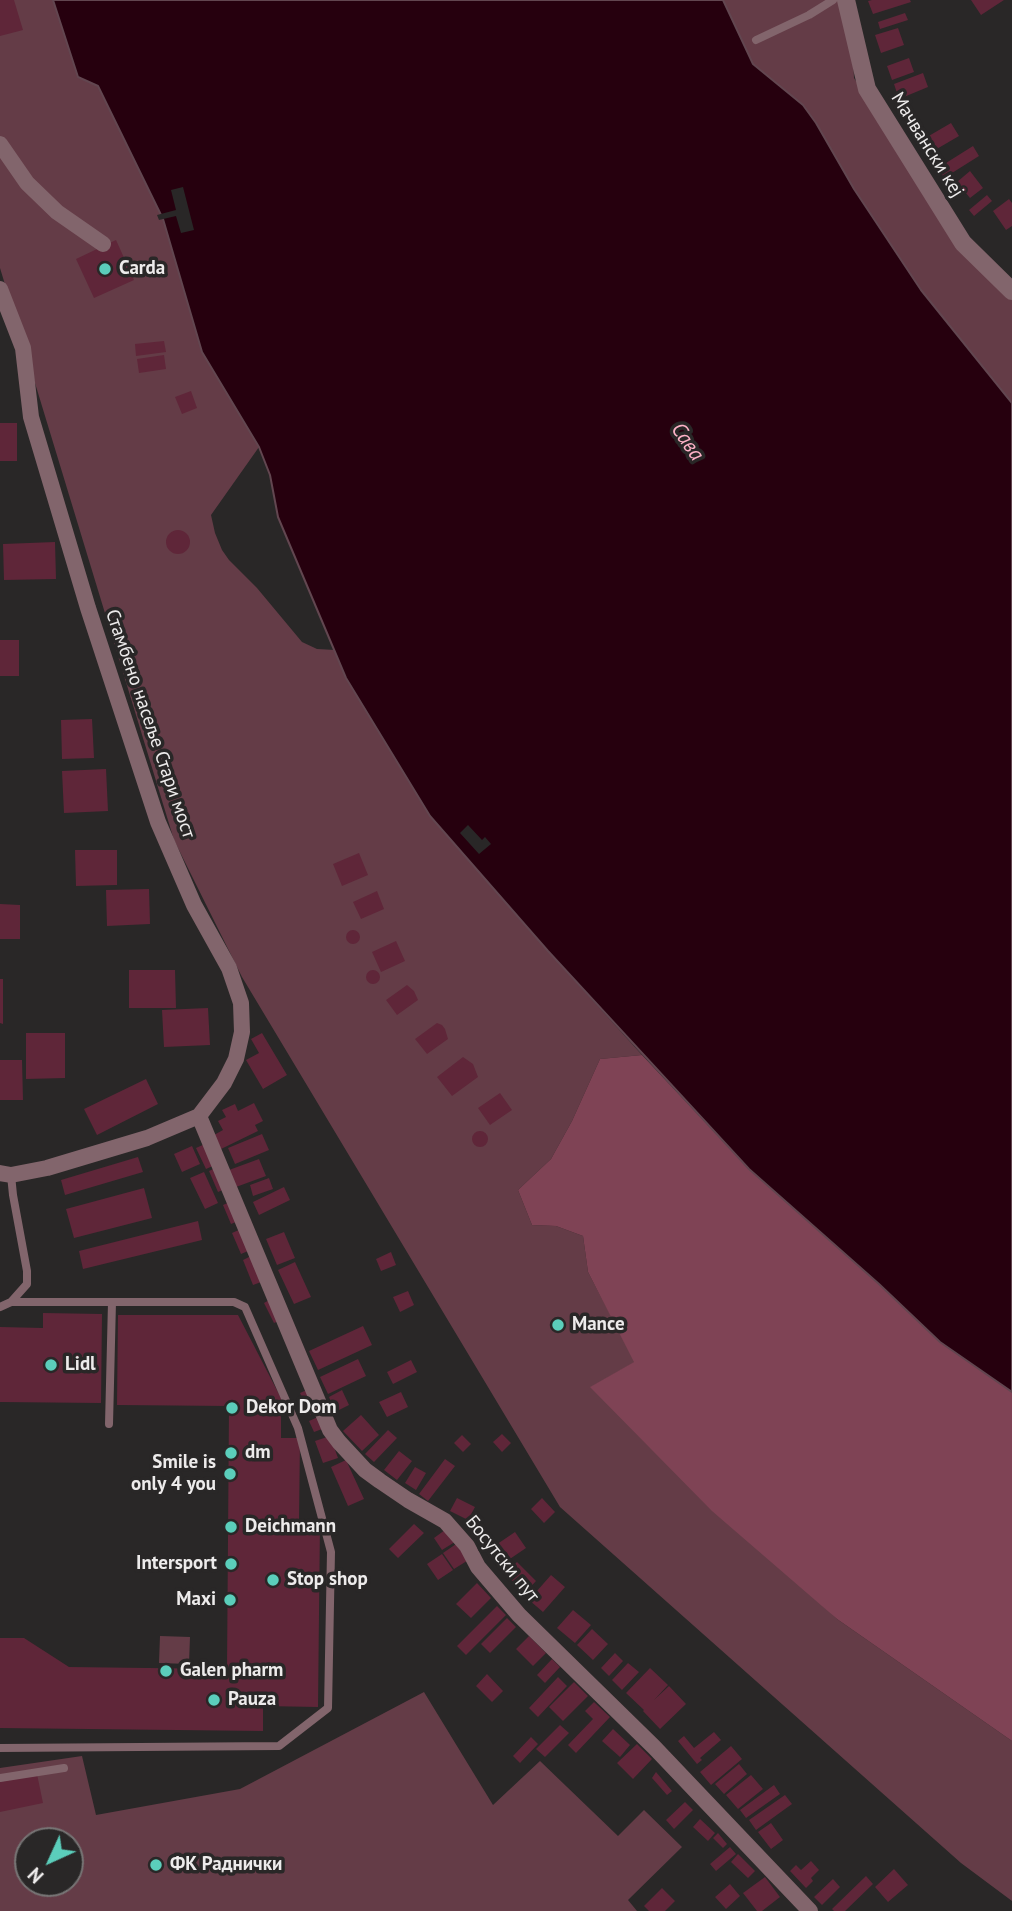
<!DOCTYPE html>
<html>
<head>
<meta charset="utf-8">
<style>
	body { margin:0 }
	#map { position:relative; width:1012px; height:1911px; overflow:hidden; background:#292727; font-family:"PT Sans",sans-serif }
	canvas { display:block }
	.north { position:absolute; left:14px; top:1827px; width:70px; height:70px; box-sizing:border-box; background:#292727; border:2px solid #777575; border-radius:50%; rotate:225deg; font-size:19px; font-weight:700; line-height:28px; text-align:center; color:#edebeb }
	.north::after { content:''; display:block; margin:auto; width:24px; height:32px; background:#5bcebb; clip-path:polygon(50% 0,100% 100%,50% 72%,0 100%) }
</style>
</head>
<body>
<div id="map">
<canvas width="1012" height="1911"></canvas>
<div class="north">N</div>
</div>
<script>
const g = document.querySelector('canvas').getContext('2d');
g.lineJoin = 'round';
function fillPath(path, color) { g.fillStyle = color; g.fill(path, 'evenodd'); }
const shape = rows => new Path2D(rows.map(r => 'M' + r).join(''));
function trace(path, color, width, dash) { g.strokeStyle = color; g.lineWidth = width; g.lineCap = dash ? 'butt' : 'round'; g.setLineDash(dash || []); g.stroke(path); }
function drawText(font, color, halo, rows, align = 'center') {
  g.font = font + ' "PT Sans",sans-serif'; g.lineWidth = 7; g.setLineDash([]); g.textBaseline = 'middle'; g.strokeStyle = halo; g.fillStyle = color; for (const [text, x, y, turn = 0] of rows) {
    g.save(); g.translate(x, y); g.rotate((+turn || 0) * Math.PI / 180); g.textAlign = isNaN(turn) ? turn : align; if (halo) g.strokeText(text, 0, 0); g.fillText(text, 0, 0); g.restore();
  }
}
const green = shape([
	[0,0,53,0,78,77,98,86,163,219,202,352,259,447,211,515,215,533,222,550,229,560,257,588,302,642,317,649,335,650,346,678,430,816,548,951,642,1055,600,1059,572,1121,551,1159,518,1190,532,1225,556,1226,583,1236,588,1272,635,1362,591,1387,837,1619,1012,1741,1012,1901,961,1863,560,1507,242,977,174,840,0,268],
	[723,0,850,0,854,78,959,244,1012,295,1012,403,921,290,854,189,816,123,803,105,753,64],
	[160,1636,190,1637,189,1664,159,1663],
	[424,1692,493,1805,540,1761,618,1836,644,1810,682,1847,628,1900,637,1911,0,1911,0,1768,82,1756,96,1815,240,1789],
	[28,1841,70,1841,70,1883,28,1883]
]);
const forest = shape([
	[642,1055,749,1169,879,1284,940,1342,1012,1392,1012,1741,837,1619,712,1511,590,1387,634,1362,588,1272,583,1236,556,1226,532,1225,518,1190,551,1159,572,1121,600,1059]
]);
const water = shape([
	[53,0,723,0,753,64,803,105,816,123,854,189,921,290,1012,403,1012,1392,940,1342,879,1284,749,1169,548,951,430,816,346,678,278,517,270,475,259,447,202,352,163,219,98,86,78,77,53,0]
]);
const pier = shape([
	[183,187,194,230,181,233,176,216,159,220,157,215,176,210,171,190],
	[468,825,482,840,485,837,491,844,479,854,460,833]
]);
const building = shape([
	[0,0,14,0,23,30,0,36],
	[872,0,910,0,911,2,873,14,868,1],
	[971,0,1004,0,981,15],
	[905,13,908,20,880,29,878,22],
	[898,28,904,45,881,53,875,35],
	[909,58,914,72,892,80,887,66],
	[923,73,928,87,899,99,894,84],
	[951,123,959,136,935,150,927,137],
	[973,146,979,156,944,178,938,168],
	[970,171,983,188,970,198,957,182],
	[987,195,992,201,974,216,969,210],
	[1009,199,1012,203,1012,226,1006,230,993,211],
	[116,240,134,280,94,298,76,259],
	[164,341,166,352,136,356,135,344],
	[164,355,166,369,139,373,137,359],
	[191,391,197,408,182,414,175,397],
	[0,423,17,423,17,461,0,461],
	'166 542a12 12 0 1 1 24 0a12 12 0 1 1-24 0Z',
	[55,542,56,579,4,580,3,544],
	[0,640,19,640,19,676,0,676],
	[92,719,94,758,62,759,61,720],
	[106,769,108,811,64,813,62,771],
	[75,850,117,850,117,885,76,886],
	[359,853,368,875,342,886,333,864],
	[149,889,150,924,107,926,106,890],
	[377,891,384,909,361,919,353,902],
	[0,904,20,905,20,939,0,939],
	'346 937a7 7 0 1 1 14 0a7 7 0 1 1-14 0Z',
	[396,941,405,961,381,972,372,952],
	[129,970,175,970,176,1008,129,1008],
	'366 977a7 7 0 1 1 14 0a7 7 0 1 1-14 0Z',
	[0,979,3,979,3,1024,0,1023],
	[407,985,414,991,418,1000,397,1015,386,1000],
	[208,1008,210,1045,164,1047,162,1010],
	[437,1023,442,1025,445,1029,448,1039,427,1054,415,1039],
	[26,1033,65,1033,65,1078,26,1079],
	[262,1033,287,1075,263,1089,246,1060,259,1053,251,1039],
	[463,1057,473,1064,478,1077,452,1096,437,1077],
	[0,1060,22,1060,23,1100,0,1100],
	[146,1079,158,1104,97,1135,84,1109],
	[500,1093,512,1110,490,1125,478,1108],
	[254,1103,263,1121,255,1125,258,1131,221,1149,214,1135,223,1130,218,1121,226,1117,222,1110,235,1104,238,1111],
	'472 1139a8 8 0 1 1 16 0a8 8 0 1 1-16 0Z',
	[262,1134,269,1150,235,1164,228,1148],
	[205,1144,215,1165,206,1169,196,1148],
	[192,1146,200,1164,182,1172,174,1154],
	[138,1157,143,1172,65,1195,61,1180],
	[259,1159,266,1176,236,1187,229,1170],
	[218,1167,227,1188,218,1192,209,1171],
	[204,1172,218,1203,205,1209,190,1178],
	[269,1178,273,1189,253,1196,250,1185],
	[284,1187,290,1200,259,1215,253,1202],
	[144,1188,152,1218,74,1238,66,1209],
	[232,1201,241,1220,231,1224,223,1205],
	[198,1221,202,1240,83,1269,79,1251],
	[243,1228,253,1249,241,1254,232,1233],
	[284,1232,295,1258,277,1265,266,1239],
	[391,1252,396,1265,381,1271,376,1259],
	[253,1255,264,1281,253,1285,243,1260],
	[295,1262,311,1297,294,1304,278,1270],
	[408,1291,414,1305,400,1312,393,1297],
	[271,1299,281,1320,274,1323,264,1303],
	[43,1313,102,1314,101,1403,0,1402,0,1327,43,1328],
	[118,1315,238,1315,281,1398,281,1438,300,1438,299,1522,320,1522,318,1707,263,1706,263,1731,0,1728,0,1638,24,1638,69,1667,227,1669,229,1406,117,1405],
	[363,1326,372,1345,318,1370,309,1351],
	[358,1359,366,1376,328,1394,320,1377],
	[411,1360,417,1372,393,1384,387,1372],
	[309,1389,319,1411,310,1415,300,1393],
	[342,1390,349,1405,335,1412,329,1397],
	[401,1392,408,1407,387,1417,379,1402],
	[361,1415,379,1435,362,1451,343,1431],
	[320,1416,325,1428,314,1432,309,1421],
	[388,1430,397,1438,374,1462,365,1454],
	[502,1434,511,1443,502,1452,493,1442],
	[462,1435,471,1444,463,1452,454,1443],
	[330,1436,338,1458,323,1463,315,1441],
	[399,1451,412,1461,397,1480,384,1470],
	[445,1459,455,1466,428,1501,419,1494],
	[346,1460,364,1499,348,1506,331,1467],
	[415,1467,426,1473,416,1490,405,1483],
	[457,1498,475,1507,468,1520,450,1511],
	[542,1498,555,1512,544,1523,531,1509],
	[414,1524,424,1533,398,1558,389,1549],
	[449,1527,458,1540,442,1550,434,1538],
	[515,1532,526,1548,498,1567,487,1551],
	[459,1542,470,1559,454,1569,443,1553],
	[442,1554,453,1570,438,1580,427,1564],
	[517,1562,536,1581,525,1593,505,1574],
	[551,1575,565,1587,543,1612,529,1600],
	[477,1583,491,1598,471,1618,456,1604],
	[497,1606,506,1615,466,1655,457,1646],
	[573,1610,591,1625,575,1643,557,1628],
	[507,1618,516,1627,490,1653,481,1644],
	[592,1629,608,1644,593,1660,577,1645],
	[529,1636,546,1653,533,1666,516,1649],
	[615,1653,623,1661,609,1676,601,1668],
	[552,1659,560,1667,545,1683,537,1675],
	[628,1663,639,1672,622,1690,612,1680],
	[650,1668,668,1685,654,1700,669,1686,686,1704,660,1729,643,1711,644,1710,626,1693],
	[487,1674,503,1691,492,1702,476,1686],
	[558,1677,567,1686,538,1717,529,1708],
	[574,1682,588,1696,563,1721,549,1707],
	[594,1702,610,1717,576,1753,568,1745,593,1719,585,1711],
	[560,1725,569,1733,545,1757,536,1749],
	[613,1729,630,1745,620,1757,602,1741],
	[714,1732,721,1740,700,1758,702,1760,697,1764,678,1741,684,1736,694,1748],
	[531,1737,538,1744,520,1763,513,1756],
	[637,1744,652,1759,633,1779,617,1763],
	[731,1746,742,1759,711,1785,700,1772],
	[739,1764,747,1774,724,1794,715,1784],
	[656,1772,672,1791,667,1795,652,1778],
	[37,1774,43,1803,0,1812,0,1782],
	[751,1775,763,1789,738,1809,726,1795],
	[774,1785,780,1794,746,1818,740,1810],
	[785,1795,792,1804,756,1830,749,1820],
	[685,1802,693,1810,674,1829,666,1820],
	[700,1819,715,1833,708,1841,693,1827],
	[771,1823,783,1840,771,1849,758,1832],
	[718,1833,727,1844,723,1848,713,1838],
	[730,1847,736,1854,716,1871,710,1864],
	[738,1854,755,1871,748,1878,731,1862],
	[811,1861,819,1870,811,1878,813,1881,806,1888,790,1871,796,1865,801,1870],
	[894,1869,908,1885,888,1902,875,1887],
	[866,1876,873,1884,845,1911,834,1911,832,1909],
	[765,1877,780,1897,762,1911,757,1911,743,1893],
	[833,1879,840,1887,822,1905,814,1897],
	[730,1884,740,1896,726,1909,715,1897],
	[662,1888,675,1901,665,1911,649,1911,644,1906]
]);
const service = shape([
	[756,40,809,15,833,0],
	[0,1307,11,1302,27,1284,27,1271,13,1195,11,1175],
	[109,1424,112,1302],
	[0,1748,279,1746,328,1708,331,1552,298,1428,245,1307,234,1302,11,1302],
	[0,1778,64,1768]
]);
const minor = shape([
	[0,144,27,183,57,212,103,244],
	[0,289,23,348,31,417,88,608,158,822,194,905,229,968,241,1003,242,1032,236,1059,224,1083,199,1116,147,1138,47,1168,11,1175,0,1173],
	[199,1116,330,1430,339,1442,365,1470,380,1481,408,1500,445,1521,467,1546,478,1567,519,1615,654,1747,810,1911]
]);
const tertiary = shape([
	[846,0,867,89,963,243,1012,291]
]);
const markers = [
	[105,269,7,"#5bcebb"],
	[558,1325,7,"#5bcebb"],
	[51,1365,7,"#5bcebb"],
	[232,1408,7,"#5bcebb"],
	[231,1453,7,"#5bcebb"],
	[230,1474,7,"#5bcebb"],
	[231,1527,7,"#5bcebb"],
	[231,1564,7,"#5bcebb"],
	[273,1580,7,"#5bcebb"],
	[230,1600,7,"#5bcebb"],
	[166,1671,7,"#5bcebb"],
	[214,1700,7,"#5bcebb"],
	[156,1865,7,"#5bcebb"]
];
const streetNames = [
	["Мачвански кеј",927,145,58],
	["Стамбено насеље Стари мост",150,724,71],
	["Босутски пут",502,1559,51]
];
const poiNames = [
	["Carda",119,269],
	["Mance",572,1325],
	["Lidl",65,1365],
	["Dekor Dom",246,1408],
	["dm",245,1453],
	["Smile is",216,1463,"right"],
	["only 4 you",216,1485,"right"],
	["Deichmann",245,1527],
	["Intersport",217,1564,"right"],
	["Stop shop",287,1580],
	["Maxi",216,1600,"right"],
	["Galen pharm",180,1671],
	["Pauza",228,1700],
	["ФК Раднички",170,1865]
];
const waterNames = [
	["Сава",687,442,55]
];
fillPath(green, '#643c47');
fillPath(forest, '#7f4355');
fillPath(water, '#26000e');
trace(water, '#624650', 2);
fillPath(pier, '#292727');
fillPath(building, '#5f2639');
trace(service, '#82656c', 8);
trace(minor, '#82656c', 16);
trace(tertiary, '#82656c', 18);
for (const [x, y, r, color] of markers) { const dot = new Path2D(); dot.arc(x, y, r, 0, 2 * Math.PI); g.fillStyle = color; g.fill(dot); trace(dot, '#292727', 2.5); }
drawText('19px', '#edebeb', '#292727', streetNames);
drawText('bold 19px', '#edebeb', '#292727', poiNames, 'left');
drawText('italic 21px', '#feb2c7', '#292727', waterNames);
</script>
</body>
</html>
